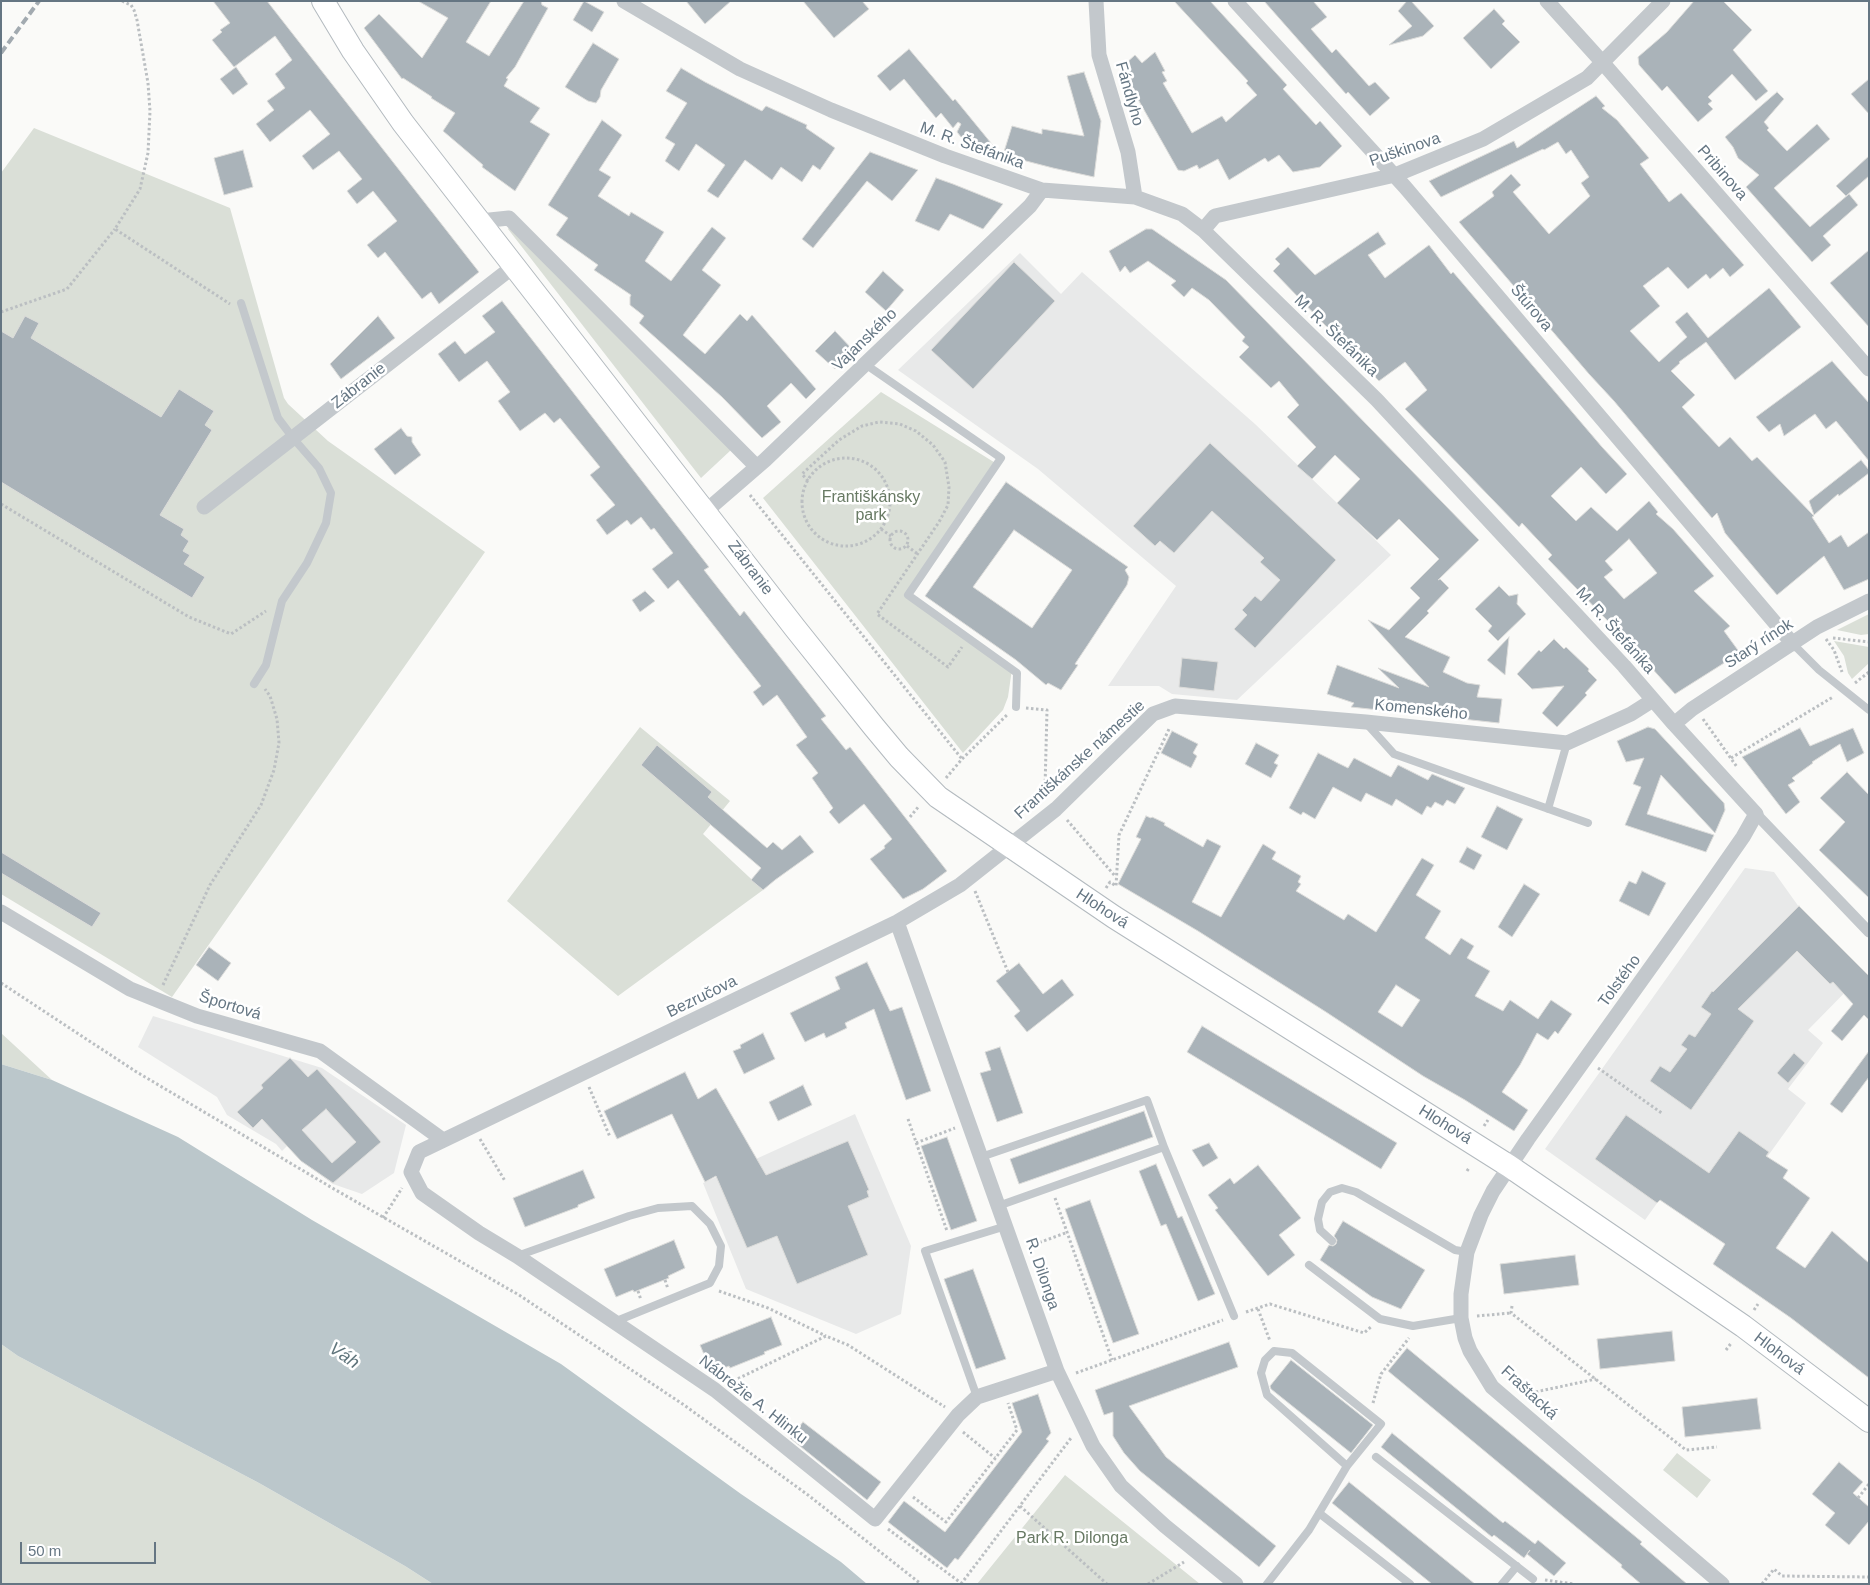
<!DOCTYPE html>
<html>
<head>
<meta charset="utf-8">
<style>
	body { margin:0 }
	#map { position:relative; width:1870px; height:1585px; overflow:hidden; background:#fafaf8; font-family:Arial,sans-serif }
	canvas { display:block }
	.frame { position:absolute; inset:0; border:2px solid #657683; pointer-events:none }
	.scale { position:absolute; left:20px; top:1542px; width:136px; height:22px; box-sizing:border-box; border:2px solid #657683; border-top:0; padding-left:6px; font-size:15px; line-height:18px; white-space:nowrap; color:#657683; -webkit-text-stroke:4px #fff; paint-order:stroke }
</style>
</head>
<body>
<div id="map">
<canvas width="1870" height="1585"></canvas>
<div class="frame"></div>
<div class="scale">50 m</div>
</div>
<script>
const g = document.querySelector('canvas').getContext('2d');
g.lineJoin = 'round';
function fillPath(path, color) { g.fillStyle = color; g.fill(path, 'evenodd'); }
const shape = rows => new Path2D(rows.map(r => 'M' + r).join(''));
function trace(path, color, width, dash) { g.strokeStyle = color; g.lineWidth = width; g.lineCap = dash ? 'butt' : 'round'; g.setLineDash(dash || []); g.stroke(path); }
function drawText(font, color, halo, rows, align = 'center') {
  g.font = font + ' Arial,sans-serif'; g.lineWidth = 5; g.setLineDash([]); g.textBaseline = 'middle'; g.strokeStyle = halo; g.fillStyle = color; for (const [text, x, y, turn = 0] of rows) {
    g.save(); g.translate(x, y); g.rotate((+turn || 0) * Math.PI / 180); g.textAlign = isNaN(turn) ? turn : align; if (halo) g.strokeText(text, 0, 0); g.fillText(text, 0, 0); g.restore();
  }
}
const built = shape([
	[1020,253,1061,294,1082,272,1255,424,1391,555,1237,700,1172,694,1159,686,1108,686,1176,586,1038,469,898,370],
	[1745,868,1774,872,1799,907,1865,972,1808,1030,1823,1043,1788,1089,1806,1103,1711,1235,1660,1199,1645,1220,1545,1149],
	[153,1016,322,1068,406,1125,394,1173,362,1194,333,1184,301,1161,287,1146,282,1151,276,1144,227,1115,217,1097,138,1047],
	[855,1114,911,1246,901,1314,856,1334,746,1289,703,1183]
]);
const green = shape([
	[34,128,230,208,284,398,288,404,328,441,485,552,172,997,1,894,1,173],
	[510,226,731,450,701,478,508,229],
	[881,392,997,464,908,595,1012,669,1008,697,1003,710,963,753,763,498],
	[1869,614,1869,634,1861,635,1837,630],
	[1834,641,1869,647,1869,663,1852,679,1848,673,1844,656],
	[640,727,730,801,703,834,763,890,618,996,507,901],
	[1,1033,52,1080,1,1064],
	[1,1344,18,1356,259,1483,405,1566,433,1584,1,1584],
	[1677,1453,1711,1480,1697,1498,1663,1470],
	[1065,1475,1200,1584,977,1584]
]);
const water = shape([
	[1,1064,52,1080,178,1137,312,1220,561,1364,741,1494,841,1562,867,1584,433,1584,405,1566,259,1483,18,1356,1,1344]
]);
const building = shape([
	[213,1,267,1,479,272,439,304,431,292,422,299,385,252,378,258,367,245,397,221,373,191,357,204,347,191,362,179,339,151,313,170,302,156,330,134,310,110,270,142,256,124,274,110,267,101,285,88,275,74,292,60,275,36,234,67,212,40,222,32,220,30,230,23,213,1],
	[418,1,491,1,466,42,489,56,524,1,541,1,542,5,548,8,515,67,506,78,508,79,504,86,540,108,530,122,550,134,515,191,482,167,483,165,443,131,455,113,431,98,432,97,403,78,402,79,364,28,379,14,422,58,448,18,418,1],
	[584,1,604,12,592,32,573,20,584,1],
	[686,1,731,1,705,24,686,1],
	[803,1,862,1,869,9,834,38,803,1],
	[1174,1,1210,1,1287,85,1283,89,1316,125,1320,121,1342,146,1320,167,1293,172,1279,155,1268,162,1265,158,1229,180,1218,159,1199,169,1197,165,1184,171,1178,170,1126,78,1124,65,1135,55,1142,63,1155,52,1165,71,1162,72,1167,81,1163,83,1192,133,1222,116,1226,122,1257,95,1246,83,1248,81,1174,1],
	[1264,1,1313,1,1327,17,1311,29,1332,53,1336,49,1369,86,1375,82,1390,98,1370,116,1348,92,1346,94,1264,1],
	[1407,1,1411,1,1434,26,1423,36,1389,45,1412,26,1398,11,1407,1],
	[1694,1,1723,1,1752,30,1733,50,1768,91,1756,101,1732,74,1708,97,1712,101,1708,104,1713,109,1698,122,1667,86,1662,91,1639,65,1638,57,1667,32,1694,1],
	[1494,9,1505,21,1502,24,1520,42,1491,69,1463,38,1494,9],
	[593,43,619,59,601,90,600,97,596,103,588,101,565,87,593,43],
	[909,49,953,101,955,99,1000,154,966,143,957,132,961,124,958,122,953,128,941,113,936,118,904,79,890,91,877,76,909,49],
	[236,67,248,84,233,95,220,79,236,67],
	[681,68,705,82,762,111,766,106,807,125,806,128,835,148,820,170,813,165,802,182,781,167,772,180,745,160,718,198,707,191,725,165,696,144,679,171,665,161,675,144,665,138,687,103,666,91,681,68],
	[1084,72,1101,121,1094,177,1053,168,1003,155,1012,126,1042,134,1042,129,1084,136,1067,76,1084,72],
	[1869,79,1869,114,1851,94,1869,79],
	[1777,92,1784,99,1764,122,1769,128,1767,130,1787,151,1817,124,1830,139,1774,188,1810,227,1849,194,1858,205,1823,236,1831,245,1812,262,1746,187,1759,175,1738,158,1733,147,1725,137,1777,92],
	[1596,96,1605,106,1602,108,1617,120,1649,158,1640,164,1669,202,1681,193,1744,265,1730,277,1723,268,1710,279,1706,274,1688,289,1668,267,1643,286,1660,306,1630,331,1659,362,1687,337,1675,322,1687,312,1708,338,1769,288,1801,327,1735,380,1706,342,1679,362,1680,363,1671,371,1695,395,1682,407,1719,447,1730,437,1752,461,1757,457,1814,516,1812,517,1829,543,1841,535,1848,547,1869,532,1869,579,1844,590,1824,556,1777,595,1725,533,1717,513,1712,518,1614,401,1589,374,1459,222,1494,196,1492,192,1511,174,1521,185,1513,192,1549,234,1590,196,1581,183,1589,177,1571,150,1566,154,1558,142,1544,150,1543,149,1441,197,1429,181,1514,141,1517,148,1596,96],
	[602,120,622,135,599,170,611,177,598,196,629,216,631,212,664,232,645,261,671,281,712,227,726,238,702,270,721,285,683,335,705,354,740,314,747,321,752,315,816,389,806,399,791,383,767,406,781,422,762,438,722,397,639,323,644,316,630,305,630,297,631,295,594,270,598,265,556,235,568,218,548,205,602,120],
	[243,150,253,187,224,195,214,158,243,150],
	[870,152,918,170,892,201,867,181,813,248,802,239,870,152],
	[1869,156,1869,176,1846,196,1836,186,1869,156],
	[936,178,953,184,1003,204,983,229,950,214,939,231,915,221,936,178],
	[1146,229,1152,229,1226,280,1479,540,1438,580,1440,579,1449,588,1427,611,1429,613,1405,637,1450,657,1443,672,1467,683,1480,685,1477,697,1502,699,1499,723,1351,707,1354,703,1327,694,1337,665,1399,688,1378,668,1429,687,1368,620,1389,630,1420,598,1410,588,1439,559,1399,519,1377,540,1337,503,1360,479,1335,455,1312,479,1297,466,1316,447,1287,417,1299,405,1279,381,1271,388,1239,357,1249,347,1242,341,1245,337,1209,300,1192,288,1184,297,1171,285,1176,281,1148,261,1130,273,1125,266,1120,272,1109,251,1146,229],
	[1378,232,1386,244,1368,255,1385,278,1429,245,1451,274,1453,272,1602,447,1627,474,1606,494,1581,467,1551,496,1576,521,1591,507,1617,531,1649,501,1658,512,1656,514,1673,529,1714,576,1694,591,1730,626,1724,631,1740,653,1675,694,1632,646,1548,559,1552,555,1522,523,1519,527,1405,409,1427,390,1405,362,1379,381,1273,271,1280,264,1275,259,1288,247,1315,275,1378,232],
	[1629,539,1657,573,1624,599,1604,577,1613,570,1605,561,1629,539],
	[1869,250,1869,327,1830,283,1869,250],
	[1014,262,1055,301,973,389,931,350,1014,262],
	[883,271,904,290,886,311,865,292,883,271],
	[502,301,709,567,704,570,740,616,744,611,826,716,821,719,846,750,850,747,947,871,923,889,903,899,870,859,885,848,884,846,892,839,864,804,839,824,829,812,833,808,812,778,818,773,796,745,807,737,777,695,763,706,753,692,761,686,678,580,668,589,652,569,673,553,654,528,651,530,641,517,631,525,627,520,607,535,596,520,615,505,590,475,600,467,560,418,554,423,545,413,520,431,498,401,510,392,487,361,459,382,438,354,455,341,465,354,495,332,482,316,502,301],
	[25,316,39,323,31,338,161,417,179,389,214,411,205,425,212,430,160,515,184,529,181,535,189,541,183,551,190,555,184,564,205,577,192,598,1,482,1,331,13,338,25,316],
	[378,316,395,338,341,379,330,364,378,316],
	[835,331,854,351,835,369,815,351,835,331],
	[1832,361,1869,403,1869,461,1836,421,1826,429,1815,414,1784,436,1780,424,1769,432,1756,417,1832,361],
	[401,428,407,436,412,437,412,442,421,455,395,475,374,449,401,428],
	[1210,443,1336,560,1255,648,1234,629,1247,615,1242,610,1255,596,1261,601,1280,580,1260,562,1264,558,1212,511,1174,553,1160,541,1155,546,1133,526,1210,443],
	[1861,460,1869,470,1869,473,1839,496,1838,494,1814,515,1809,501,1861,460],
	[1006,482,1128,567,1125,570,1129,577,1127,585,1089,643,1075,664,1078,665,1061,690,1048,683,1046,685,1016,660,925,596,1006,482],
	[1014,530,1072,570,1032,628,973,587,1014,530],
	[1499,586,1509,596,1518,594,1517,604,1526,614,1498,641,1488,631,1492,626,1475,609,1499,586],
	[645,591,655,601,640,612,632,600,645,591],
	[1509,637,1505,675,1487,660,1509,637],
	[1554,639,1564,649,1566,647,1589,669,1588,671,1597,680,1585,693,1587,695,1557,727,1542,713,1564,686,1532,689,1517,674,1539,650,1541,652,1554,639],
	[1182,658,1218,662,1214,691,1179,687,1182,658],
	[1648,727,1655,729,1707,785,1724,803,1725,810,1715,833,1661,775,1647,814,1714,835,1706,852,1625,825,1641,787,1633,784,1644,758,1626,762,1617,741,1648,727],
	[1800,728,1810,746,1853,728,1864,753,1847,762,1840,744,1812,762,1813,763,1792,778,1795,781,1788,785,1800,802,1786,814,1742,757,1800,728],
	[1172,731,1198,744,1193,753,1197,756,1191,768,1161,753,1172,731],
	[1256,743,1279,755,1274,763,1278,765,1271,778,1245,764,1256,743],
	[657,745,712,792,708,797,767,848,773,842,782,850,800,835,814,852,775,880,763,890,751,880,761,868,641,765,657,745],
	[1318,753,1348,768,1354,758,1391,777,1398,765,1428,780,1432,774,1465,788,1455,804,1447,800,1443,806,1435,802,1431,808,1427,806,1422,815,1396,799,1392,806,1366,793,1361,802,1333,787,1315,819,1303,812,1301,815,1289,808,1318,753],
	[1847,772,1869,795,1869,898,1819,850,1845,822,1820,798,1847,772],
	[1497,806,1523,819,1507,850,1481,837,1497,806],
	[1146,816,1151,818,1152,817,1165,823,1164,825,1203,847,1207,839,1221,846,1192,902,1221,917,1263,844,1276,852,1272,859,1301,876,1298,882,1301,884,1296,891,1344,920,1348,914,1376,932,1422,858,1434,865,1416,895,1441,911,1425,938,1450,955,1461,938,1474,946,1467,958,1490,971,1475,996,1503,1011,1510,1000,1538,1019,1551,1000,1572,1014,1558,1034,1555,1031,1548,1040,1537,1033,1520,1065,1502,1092,1528,1110,1514,1131,1465,1100,1423,1076,1326,1012,1198,931,1118,884,1141,839,1136,837,1146,816],
	[1396,985,1420,1000,1402,1027,1378,1012,1396,985],
	[1467,847,1482,855,1474,870,1459,862,1467,847],
	[1,852,101,913,92,927,1,873,1,852],
	[1642,871,1666,883,1649,916,1619,901,1629,881,1636,884,1642,871],
	[1524,884,1540,894,1512,937,1498,927,1524,884],
	[1799,906,1869,976,1869,1020,1864,1015,1842,1041,1831,1031,1853,1004,1833,982,1830,984,1797,951,1738,1009,1754,1021,1691,1110,1650,1081,1660,1066,1670,1072,1687,1049,1681,1045,1689,1034,1695,1037,1711,1014,1701,1007,1712,991,1713,992,1799,906],
	[209,947,231,963,218,981,196,965,209,947],
	[867,962,890,1011,902,1007,931,1091,906,1100,874,1009,845,1023,847,1028,826,1038,824,1033,805,1042,790,1013,840,989,835,977,867,962],
	[1019,963,1043,994,1062,979,1074,995,1027,1032,1014,1016,1020,1011,996,981,1019,963],
	[1202,1026,1397,1143,1381,1169,1187,1052,1202,1026],
	[763,1033,775,1059,744,1074,733,1051,741,1048,740,1045,763,1033],
	[1000,1047,1023,1113,997,1122,980,1073,991,1070,985,1052,1000,1047],
	[1869,1051,1869,1077,1842,1113,1830,1104,1869,1051],
	[1794,1053,1805,1063,1788,1083,1777,1073,1794,1053],
	[290,1058,308,1077,317,1069,381,1142,333,1183,301,1161,262,1119,253,1128,237,1112,263,1088,261,1085,290,1058],
	[326,1109,356,1142,332,1163,302,1130,326,1109],
	[685,1072,698,1099,716,1088,766,1175,848,1141,869,1190,867,1191,869,1197,848,1206,868,1255,797,1284,777,1236,747,1248,716,1176,705,1182,672,1114,617,1139,604,1111,685,1072],
	[803,1085,812,1105,778,1121,769,1102,803,1085],
	[1144,1111,1153,1137,1019,1184,1010,1159,1144,1111],
	[1626,1115,1709,1173,1739,1131,1769,1152,1766,1156,1788,1170,1783,1178,1810,1198,1776,1248,1805,1268,1832,1231,1869,1263,1869,1378,1791,1318,1713,1264,1725,1244,1660,1200,1657,1203,1595,1159,1626,1115],
	[947,1137,977,1221,951,1230,921,1146,947,1137],
	[1209,1143,1218,1158,1203,1167,1192,1150,1209,1143],
	[1156,1164,1178,1218,1182,1216,1215,1294,1198,1301,1166,1224,1161,1226,1139,1171,1156,1164],
	[1258,1165,1301,1218,1279,1235,1295,1255,1268,1276,1215,1210,1218,1208,1208,1195,1230,1178,1234,1184,1258,1165],
	[583,1170,595,1198,578,1205,578,1207,525,1227,513,1198,583,1170],
	[1090,1200,1139,1334,1113,1343,1065,1209,1090,1200],
	[1343,1221,1425,1270,1401,1309,1372,1297,1320,1260,1329,1245,1333,1246,1336,1244,1337,1240,1334,1236,1343,1221],
	[674,1240,685,1268,668,1276,669,1278,634,1292,633,1290,616,1297,604,1269,674,1240],
	[1575,1255,1579,1285,1504,1294,1500,1264,1575,1255],
	[973,1269,1006,1359,976,1369,944,1279,973,1269],
	[771,1317,782,1345,764,1352,765,1354,730,1368,729,1366,712,1373,700,1345,771,1317],
	[1672,1331,1675,1361,1600,1369,1597,1339,1672,1331],
	[1229,1342,1238,1367,1129,1406,1166,1457,1276,1546,1259,1567,1140,1471,1124,1453,1113,1436,1113,1412,1104,1415,1095,1390,1229,1342],
	[1407,1348,1642,1542,1640,1544,1687,1584,1641,1584,1621,1567,1622,1565,1388,1371,1407,1348],
	[1291,1360,1373,1425,1351,1453,1271,1389,1270,1386,1291,1360],
	[1038,1394,1051,1433,1046,1439,1049,1441,958,1560,955,1558,947,1568,888,1522,904,1501,945,1532,1022,1432,1012,1403,1038,1394],
	[1757,1398,1761,1429,1685,1437,1682,1407,1757,1398],
	[803,1422,881,1482,867,1500,790,1438,803,1422],
	[1392,1433,1503,1523,1505,1521,1535,1544,1538,1540,1566,1563,1554,1576,1527,1554,1530,1550,1524,1558,1494,1535,1492,1537,1381,1447,1392,1433],
	[1839,1462,1863,1482,1853,1493,1869,1507,1869,1521,1849,1545,1825,1525,1835,1513,1812,1494,1839,1462],
	[1349,1482,1475,1584,1432,1584,1332,1503,1349,1482]
]);
const path = shape([
	[122,1,131,5,134,10,137,20,148,83,150,111,148,153,140,189,115,229,230,304],
	[1,312,67,289,115,229],
	'802 502a44 44 0 1 1 88 0a44 44 0 1 1-88 0Z',
	[808,481,802,474,839,440,862,426,879,422,900,424,916,431,933,445,945,462,949,487,948,505,939,522,877,614,948,667,962,647],
	[750,495,962,759],
	[1,504,189,617,231,634,266,611],
	[881,529,891,536],
	'890 540a9 9 0 1 1 18 0a9 9 0 1 1-18 0Z',
	[907,546,919,555],
	[1833,638,1869,642],
	[1826,639,1834,650,1842,672],
	[1855,683,1869,672],
	[1026,708,1047,710,1045,788,1047,795],
	[1703,719,1737,767],
	[1731,758,1833,697],
	[946,778,962,759,1008,714],
	[910,817,919,806],
	[1067,820,1115,876],
	[1106,888,1110,882,1116,886,1119,835,1170,727],
	[975,891,1008,972],
	[1,983,135,1071,334,1189,519,1295,684,1405,808,1495,921,1584],
	[163,985,210,885,261,805,274,770,279,743,277,719,270,696,265,689],
	[1598,1068,1663,1114],
	[589,1087,610,1137],
	[908,1119,947,1231],
	[1484,1126,1488,1120],
	[480,1139,505,1181],
	[916,1143,955,1128],
	[1467,1171,1469,1168],
	[1055,1198,1112,1360],
	[383,1218,402,1188],
	[1030,1246,1068,1232],
	[665,1280,668,1289],
	[638,1291,641,1300],
	[719,1291,768,1308,826,1336],
	[1512,1306,1511,1313,1686,1450,1717,1447],
	[1258,1309,1270,1341],
	[1754,1310,1758,1304],
	[1246,1312,1270,1304,1364,1333,1372,1326],
	[1477,1316,1511,1313],
	[1726,1350,1732,1342],
	[1076,1373,1223,1320],
	[729,1383,826,1336,848,1345,945,1407],
	[1526,1394,1596,1379],
	[1373,1403,1381,1374,1409,1338],
	[963,1432,995,1458],
	[913,1497,946,1522,1017,1430,1008,1403],
	[1858,1498,1869,1484],
	[1020,1506,1107,1584],
	[888,1529,961,1583],
	[1545,1580,1574,1584],
	[961,1584,1071,1438],
	[1148,1584,1184,1562],
	[1762,1584,1774,1569,1782,1576,1869,1577]
]);
const service = shape([
	[241,303,278,418,293,438,319,468,331,493,326,523,307,563,282,601,266,665,254,684],
	[865,364,1001,458,908,595,1017,673,1016,707],
	[1793,644,1819,670,1869,710],
	[1367,724,1394,754,1588,823],
	[1548,809,1567,743],
	[981,1157,1147,1100,1164,1147],
	[998,1206,1164,1147,1234,1316],
	[1332,1241,1320,1230,1318,1219,1322,1202,1330,1192,1342,1188,1356,1192,1455,1250,1467,1252],
	[517,1256,629,1216,658,1208,692,1206,710,1224,721,1246,719,1266,710,1283,614,1322],
	[1309,1265,1380,1319,1413,1326,1461,1318],
	[977,1397,925,1251,1006,1226],
	[1376,1457,1533,1579],
	[1319,1513,1410,1584],
	[1267,1584,1309,1530,1347,1466,1267,1395,1261,1373,1265,1360,1274,1351,1292,1353,1381,1424,1347,1466],
	[1502,1584,1517,1566]
]);
const pedestrian = shape([
	[1756,814,1869,932]
]);
const minor = shape([
	[624,1,740,69,831,110,945,156,1042,190,1135,197,1182,214,1203,230,1377,400,1624,666,1674,724,1756,814,1743,837,1706,890,1528,1139,1493,1191,1481,1215,1467,1252,1461,1294,1461,1318,1465,1338,1470,1351,1492,1387,1722,1584],
	[1096,1,1099,55,1128,152,1135,197],
	[1235,1,1405,187,1793,644],
	[1547,1,1603,63,1869,369],
	[480,221,509,218,757,467],
	[1203,230,1215,216,1395,175,1483,139,1587,78,1663,1],
	[204,507,514,266],
	[706,511,765,460,1030,206,1042,190],
	[1674,724,1692,709,1817,627,1869,601],
	[1,912,130,989,197,1016,320,1051,443,1140],
	[897,922,1057,1371,1093,1446,1121,1486,1165,1526,1236,1584],
	[1057,1371,977,1397,958,1415,875,1519,715,1390,517,1256,479,1233,422,1193,411,1172,419,1152,897,922,960,885,1056,809,1153,714,1175,706,1366,722,1567,743,1631,714,1653,700]
]);
const secondary = shape([
	[323,1,353,51,403,123,795,628,874,727,899,757,938,797,1114,917,1509,1166,1743,1326,1869,1421]
]);
const rail = shape([
	[1,53,39,1]
]);
const streetNames = [
	["Fándlyho",1129,94,74],
	["M. R. Štefánika",972,146,20],
	["Puškinova",1405,150,-19],
	["Pribinova",1722,173,49],
	["Štúrova",1531,308,50],
	["M. R. Štefánika",1336,336,44],
	["Vajanského",865,340,-44],
	["Zábranie",359,386,-38],
	["Zábranie",750,568,53],
	["M. R. Štefánika",1615,631,48],
	["Starý rínok",1759,644,-33],
	["Komenského",1421,710,6],
	["Františkánske námestie",1080,760,-42],
	["Hlohová",1102,909,33],
	["Tolstého",1620,981,-54],
	["Bezručova",702,997,-26],
	["Športová",230,1006,17],
	["Hlohová",1445,1125,32],
	["R. Dilonga",1042,1274,71],
	["Hlohová",1779,1354,37],
	["Fraštacká",1529,1393,43],
	["Nábrežie A. Hlinku",753,1400,38]
];
const parkNames = [
	["Františkánsky",871,498],
	["park",871,516],
	["Park R. Dilonga",1072,1539]
];
const waterNames = [
	["Váh",344,1356,35]
];
fillPath(built, '#e8e9e9');
fillPath(green, '#dadfd7');
fillPath(water, '#bbc7cb');
fillPath(building, '#aab3b9');
trace(building, '#dcdcda', 1);
trace(secondary, '#b3babf', 24);
trace(path, '#bbbfc2', 3, [2.5, 2.5]);
trace(service, '#c3c8cc', 8);
trace(pedestrian, '#c3c8cc', 11);
trace(minor, '#c3c8cc', 15);
trace(secondary, '#fff', 22);
trace(rail, '#a2aab0', 4, [8, 4]);
drawText('16px', '#657683', '#fff', streetNames);
drawText('16px', '#687a64', '#fff', parkNames);
drawText('italic 18px', '#60757c', '#fff', waterNames);
</script>
</body>
</html>
